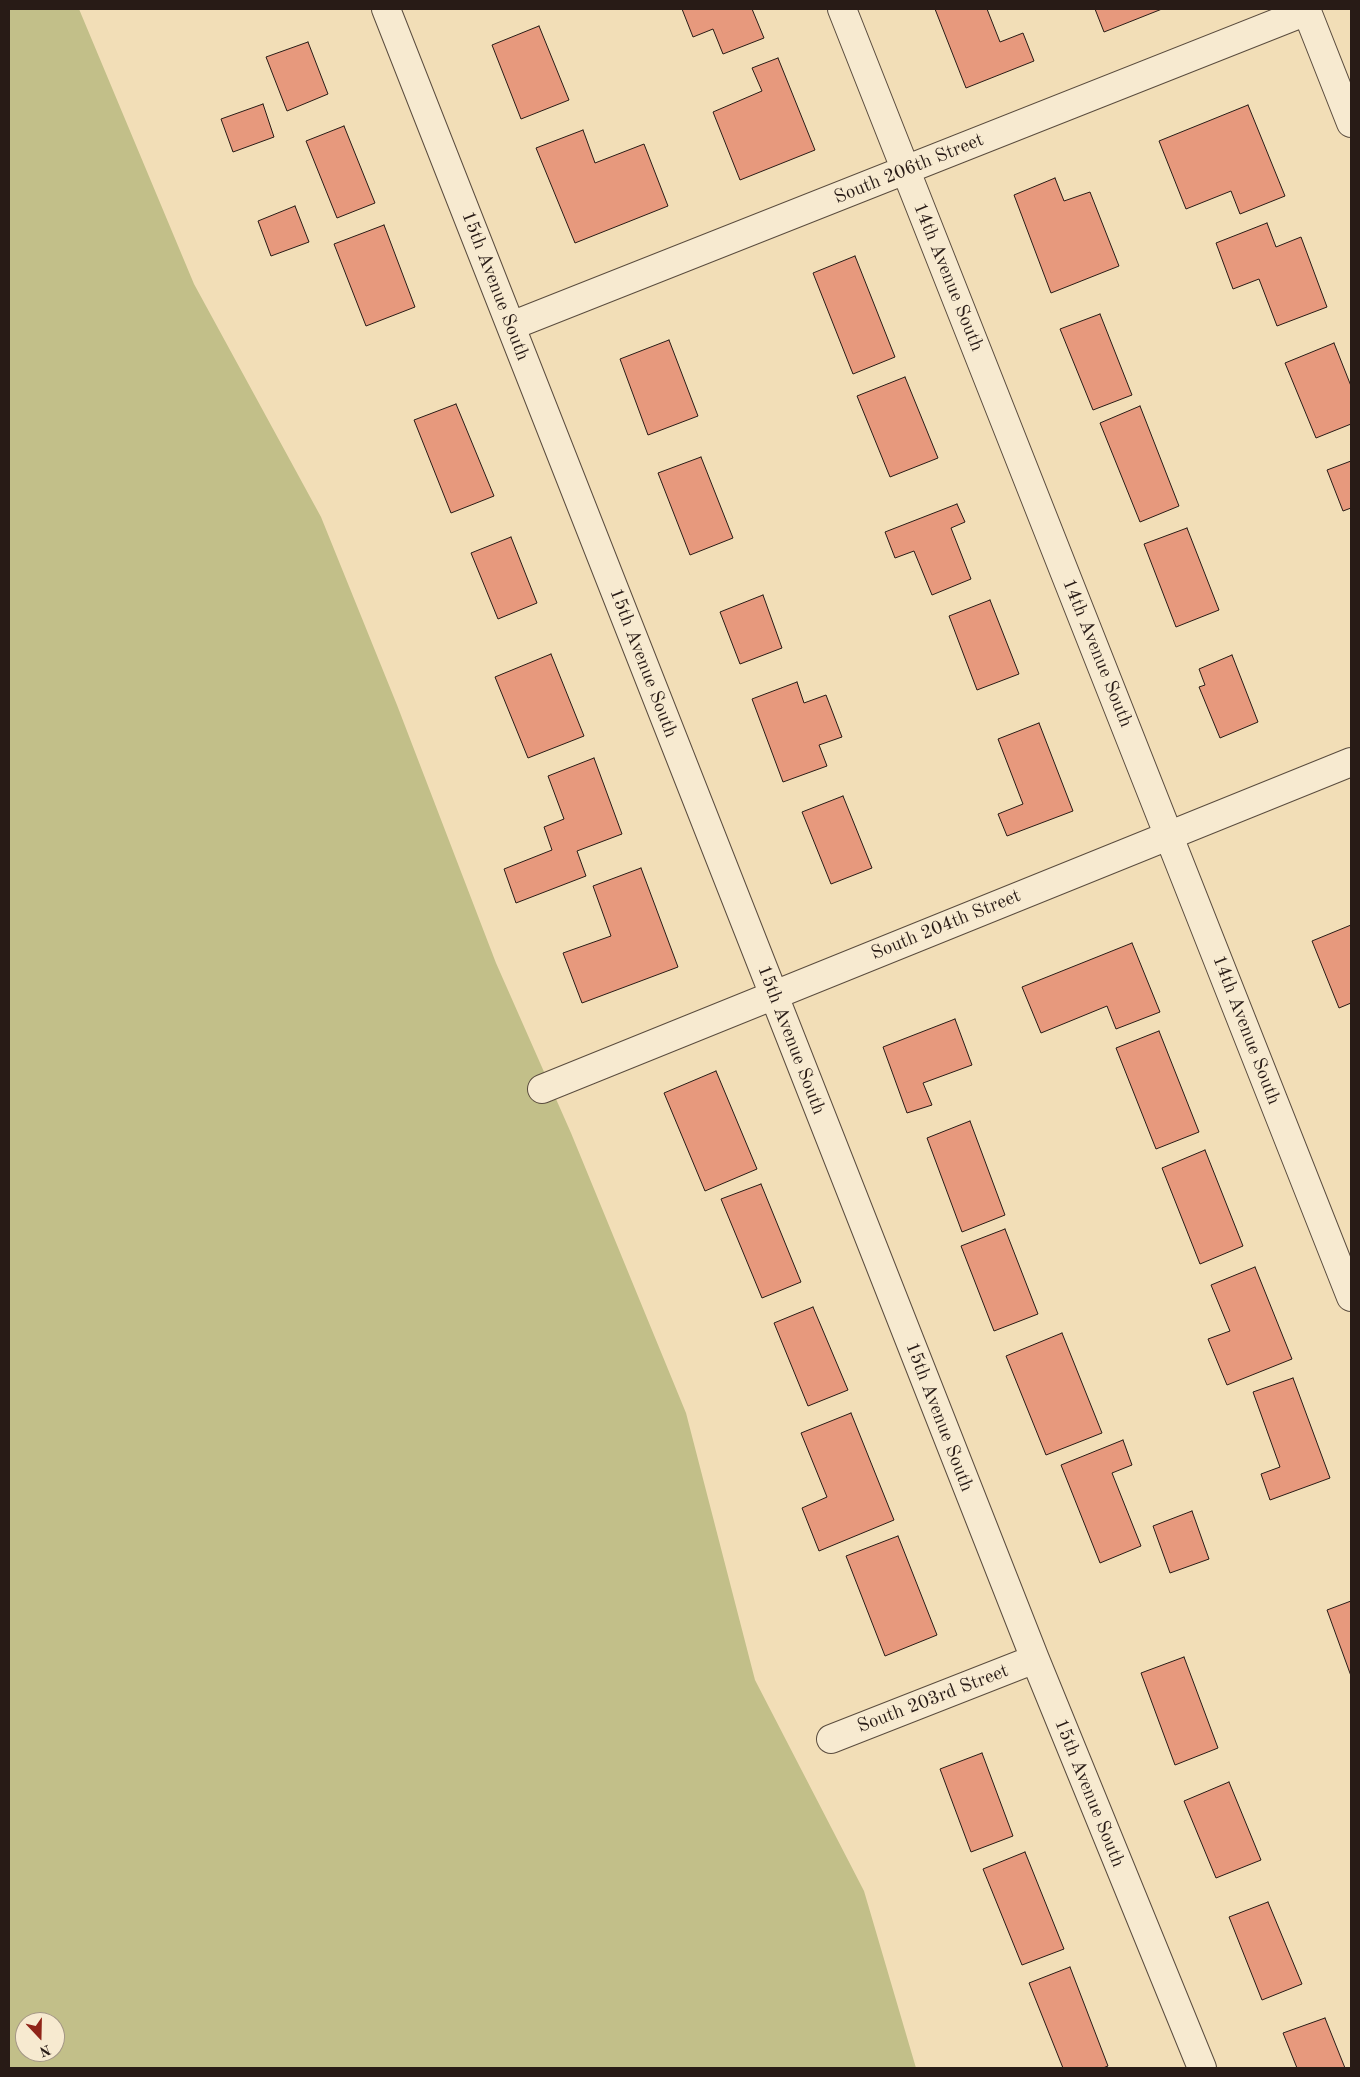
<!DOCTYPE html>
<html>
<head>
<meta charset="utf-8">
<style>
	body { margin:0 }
	#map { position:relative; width:1360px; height:2077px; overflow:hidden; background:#f2deb7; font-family:"Old Standard TT",serif }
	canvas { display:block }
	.frame { position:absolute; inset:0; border:10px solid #281b16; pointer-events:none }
	.north { position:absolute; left:15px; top:2012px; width:50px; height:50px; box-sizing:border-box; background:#f7ead0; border:1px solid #a49786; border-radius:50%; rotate:159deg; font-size:14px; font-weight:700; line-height:20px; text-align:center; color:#281b16 }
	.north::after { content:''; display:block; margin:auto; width:18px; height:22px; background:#8f2418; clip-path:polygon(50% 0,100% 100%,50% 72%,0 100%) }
</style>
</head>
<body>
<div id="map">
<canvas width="1360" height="2077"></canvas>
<div class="frame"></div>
<div class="north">N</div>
</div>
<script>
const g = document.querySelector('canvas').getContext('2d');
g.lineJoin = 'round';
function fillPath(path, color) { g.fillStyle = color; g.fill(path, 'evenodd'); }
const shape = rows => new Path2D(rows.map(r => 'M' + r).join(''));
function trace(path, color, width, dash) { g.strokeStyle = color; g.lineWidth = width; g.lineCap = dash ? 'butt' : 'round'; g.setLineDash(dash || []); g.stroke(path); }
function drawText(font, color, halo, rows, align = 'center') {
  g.font = font + ' "Old Standard TT",serif'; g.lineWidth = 4; g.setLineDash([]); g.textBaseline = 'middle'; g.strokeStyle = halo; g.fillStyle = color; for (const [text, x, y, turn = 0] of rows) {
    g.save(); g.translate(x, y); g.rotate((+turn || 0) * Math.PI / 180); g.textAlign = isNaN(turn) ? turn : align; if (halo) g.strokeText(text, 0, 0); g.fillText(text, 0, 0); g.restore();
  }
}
const green = shape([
	[9,9,79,9,194,284,321,517,397,705,496,963,571,1133,686,1413,755,1680,864,1891,916,2068,9,2068],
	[25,2022,55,2022,55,2052,25,2052]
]);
const building = shape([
	[682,9,752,9,764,38,723,54,713,29,693,37,682,9],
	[935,9,987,9,1000,42,1023,33,1034,61,966,88,935,9],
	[1095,9,1162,9,1104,32,1095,9],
	[539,26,569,100,521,119,492,45,539,26],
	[308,42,328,94,287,111,266,57,308,42],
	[778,58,815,150,740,180,713,112,762,91,752,68,778,58],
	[263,104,274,137,233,152,221,119,263,104],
	[1248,105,1285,196,1240,214,1231,191,1186,209,1159,141,1248,105],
	[344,126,375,203,337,218,306,141,344,126],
	[583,130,595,163,644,144,668,206,575,243,536,148,583,130],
	[1055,178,1064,201,1090,192,1119,266,1051,293,1014,195,1055,178],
	[295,206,309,242,271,256,258,221,295,206],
	[1267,223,1276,247,1301,237,1327,307,1277,326,1259,279,1233,289,1216,243,1267,223],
	[384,225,415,307,366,326,334,244,384,225],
	[855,256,895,357,853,374,813,273,855,256],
	[1100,314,1132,395,1093,410,1060,329,1100,314],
	[669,340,698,416,648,435,620,359,669,340],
	[1334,343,1351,386,1351,424,1316,438,1285,363,1334,343],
	[905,377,938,458,890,477,857,396,905,377],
	[456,404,494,496,451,513,414,420,456,404],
	[1140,406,1179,506,1140,522,1100,423,1140,406],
	[701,457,733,538,690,555,658,473,701,457],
	[1351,461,1351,508,1343,511,1327,470,1351,461],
	[957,504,965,522,951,528,971,579,932,595,914,551,895,558,885,532,957,504],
	[1187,528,1219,610,1176,627,1144,544,1187,528],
	[511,537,537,603,498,619,471,553,511,537],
	[763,595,782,648,740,664,720,612,763,595],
	[990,600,1019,674,977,690,949,616,990,600],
	[551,654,584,736,528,758,495,677,551,654],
	[1232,655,1258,722,1220,738,1199,687,1205,685,1199,669,1232,655],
	[797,682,804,703,826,695,842,737,819,745,827,766,783,782,752,699,797,682],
	[1039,723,1073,811,1007,836,998,814,1023,804,998,739,1039,723],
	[594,758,622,834,577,851,586,876,516,903,504,869,552,850,544,827,564,819,548,776,594,758],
	[843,796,872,868,831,884,802,812,843,796],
	[641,868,678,967,582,1003,563,953,611,936,593,886,641,868],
	[1351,925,1351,1003,1339,1008,1312,941,1351,925],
	[1132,943,1160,1012,1116,1029,1107,1006,1041,1033,1022,987,1132,943],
	[955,1019,972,1065,923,1083,932,1105,907,1113,883,1047,955,1019],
	[1159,1031,1199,1132,1156,1149,1116,1048,1159,1031],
	[716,1071,757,1169,705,1191,664,1093,716,1071],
	[970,1121,1005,1215,962,1232,927,1138,970,1121],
	[1205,1150,1243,1246,1200,1264,1162,1168,1205,1150],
	[761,1184,801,1282,762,1298,721,1199,761,1184],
	[1005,1229,1038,1314,994,1331,961,1246,1005,1229],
	[1255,1267,1292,1359,1227,1385,1208,1339,1230,1331,1211,1285,1255,1267],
	[813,1307,848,1390,808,1406,774,1323,813,1307],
	[1062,1333,1102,1433,1046,1455,1006,1356,1062,1333],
	[1293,1378,1330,1478,1270,1500,1261,1474,1280,1467,1253,1392,1293,1378],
	[851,1413,894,1520,819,1551,802,1508,827,1497,801,1433,851,1413],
	[1123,1440,1132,1465,1112,1473,1141,1546,1100,1563,1061,1465,1123,1440],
	[1192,1511,1209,1559,1170,1573,1153,1526,1192,1511],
	[898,1536,937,1635,885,1656,846,1556,898,1536],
	[1351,1601,1351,1676,1327,1610,1351,1601],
	[1184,1657,1218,1748,1175,1765,1141,1673,1184,1657],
	[982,1753,1013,1836,971,1852,940,1769,982,1753],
	[1229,1782,1261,1860,1216,1878,1184,1801,1229,1782],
	[1025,1852,1064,1949,1022,1965,983,1869,1025,1852],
	[1268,1902,1302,1984,1262,2000,1229,1917,1268,1902],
	[1070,1967,1108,2066,1103,2068,1063,2068,1029,1983,1070,1967],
	[1325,2018,1345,2068,1297,2068,1283,2033,1325,2018]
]);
const minor = shape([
	[386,9,1035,1659,1202,2068],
	[842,9,1351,1297],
	[1306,9,1351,123],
	[511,326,1307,11],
	[542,1089,1351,762],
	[831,1739,1035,1659]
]);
const streetNames = [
	["South 206th Street",909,169,-22],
	["14th Avenue South",948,277,68],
	["15th Avenue South",495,286,69],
	["14th Avenue South",1097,653,68],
	["15th Avenue South",643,663,69],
	["South 204th Street",946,925,-22],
	["14th Avenue South",1246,1030,69],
	["15th Avenue South",791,1040,69],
	["15th Avenue South",939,1417,69],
	["South 203rd Street",933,1699,-21],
	["15th Avenue South",1089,1793,68]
];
fillPath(green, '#c2bf89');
fillPath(building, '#e7997d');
trace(building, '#281b16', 1);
trace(minor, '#5a4c3e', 30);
trace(minor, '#f7ead0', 28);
drawText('19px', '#281b16', '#f7ead0', streetNames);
</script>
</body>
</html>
